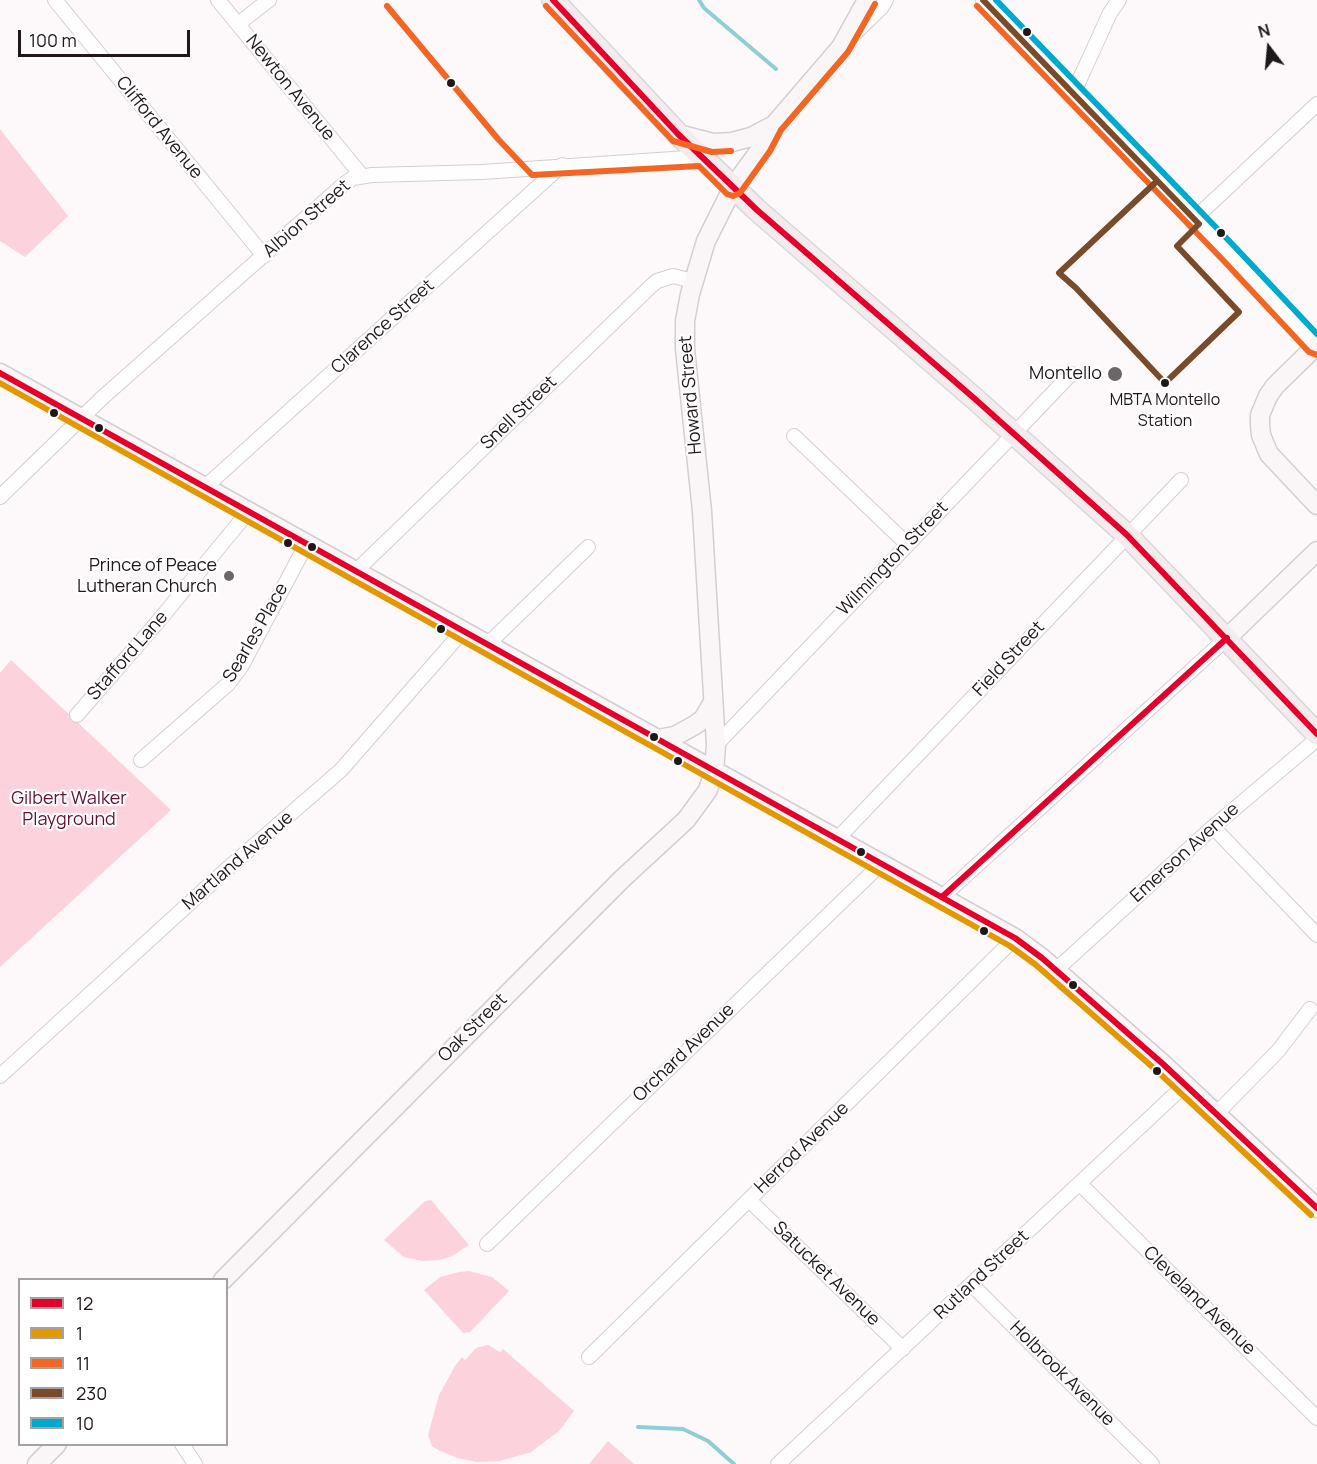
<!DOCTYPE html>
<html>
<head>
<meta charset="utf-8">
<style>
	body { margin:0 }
	#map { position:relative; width:1317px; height:1464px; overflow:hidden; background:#fdf9fb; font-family:Manrope,sans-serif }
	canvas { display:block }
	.legend { position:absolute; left:18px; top:1278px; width:210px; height:168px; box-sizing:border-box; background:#fff; border:2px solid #a6a2a3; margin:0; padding:8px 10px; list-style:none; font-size:18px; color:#201719 }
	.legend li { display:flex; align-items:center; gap:12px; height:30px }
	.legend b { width:30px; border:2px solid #a6a2a3 }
	.north { position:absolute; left:1239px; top:18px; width:60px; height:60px; -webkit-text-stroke:4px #fff; paint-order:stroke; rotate:344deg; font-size:16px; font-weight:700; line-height:24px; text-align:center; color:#201719 }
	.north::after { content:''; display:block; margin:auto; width:21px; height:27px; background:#201719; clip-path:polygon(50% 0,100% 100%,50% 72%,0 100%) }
	.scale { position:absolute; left:18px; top:30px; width:172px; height:27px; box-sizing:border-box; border:3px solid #201719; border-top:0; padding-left:8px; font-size:18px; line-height:21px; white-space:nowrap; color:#201719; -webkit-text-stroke:4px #fff; paint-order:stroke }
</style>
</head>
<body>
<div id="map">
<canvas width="1317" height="1464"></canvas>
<ul class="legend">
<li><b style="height:8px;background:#e4002b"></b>12</li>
<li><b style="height:8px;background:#e29802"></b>1</li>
<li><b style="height:8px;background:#f26522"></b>11</li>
<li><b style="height:8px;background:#7a4b2a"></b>230</li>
<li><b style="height:8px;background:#00a9ce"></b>10</li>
</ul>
<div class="north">N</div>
<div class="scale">100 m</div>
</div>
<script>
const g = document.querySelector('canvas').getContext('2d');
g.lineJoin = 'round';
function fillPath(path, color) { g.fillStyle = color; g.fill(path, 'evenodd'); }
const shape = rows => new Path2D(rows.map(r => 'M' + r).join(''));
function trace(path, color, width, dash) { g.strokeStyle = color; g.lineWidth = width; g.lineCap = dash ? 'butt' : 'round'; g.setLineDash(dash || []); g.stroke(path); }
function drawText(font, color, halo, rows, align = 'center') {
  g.font = font + ' Manrope,sans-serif'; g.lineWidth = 4.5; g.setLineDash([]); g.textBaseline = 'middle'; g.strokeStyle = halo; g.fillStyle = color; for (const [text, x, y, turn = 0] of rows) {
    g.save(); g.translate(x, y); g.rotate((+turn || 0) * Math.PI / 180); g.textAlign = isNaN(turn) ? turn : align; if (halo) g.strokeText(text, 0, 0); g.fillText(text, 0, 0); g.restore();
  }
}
const green = shape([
	[0,129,68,216,25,257,0,241],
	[11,660,171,810,0,967,0,673],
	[431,1200,469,1245,452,1256,440,1260,422,1261,404,1257,384,1240,425,1201],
	[469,1271,492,1277,509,1291,470,1332,463,1333,424,1290,440,1277,459,1272],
	[488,1345,500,1352,503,1349,574,1411,559,1431,531,1452,500,1461,476,1462,458,1458,438,1450,432,1446,428,1435,439,1395,455,1366,462,1357,465,1360,476,1348],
	[608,1441,634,1464,589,1464]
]);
const stream = shape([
	[699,0,704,8,776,69],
	[638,1427,683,1429,708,1441,734,1464]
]);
const street = shape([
	[55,0,264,256],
	[218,0,362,176],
	[983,0,1229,253,1317,347],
	[238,24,269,0],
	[851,37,881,8,886,0],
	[1073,94,1110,13,1119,0],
	[1194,219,1317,104],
	[794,436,907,544],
	[204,488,562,165],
	[0,497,102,398,343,185,353,178,372,175,482,172,702,157],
	[355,572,649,288,657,281,673,276,693,281],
	[487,645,588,547],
	[77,715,161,618,248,512],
	[716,745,1071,374],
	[141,760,228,684,241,667,306,545],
	[1213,827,1317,935],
	[838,838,1181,480],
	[943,896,1227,638],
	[1056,970,1213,827,1317,739],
	[0,1076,227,869,341,770,462,632],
	[1217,1113,1278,1051,1310,1009],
	[1080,1184,1317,1418],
	[749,1200,903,1349],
	[487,1244,882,863],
	[972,1285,1152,1464],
	[589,1357,1015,938],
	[182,1444,195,1464],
	[778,1464,1185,1085]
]);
const secondary = shape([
	[678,134,713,143,732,142,751,137,774,125],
	[1317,345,1275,386,1268,396,1260,415,1260,425,1261,435,1269,454,1317,505],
	[0,373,1015,938,1042,958,1163,1064,1317,1208],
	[1227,638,1317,551],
	[657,739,675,736,695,725,703,719,713,702],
	[223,1280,622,879,686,820,708,790,714,772,716,745,702,511,685,349,685,321,690,294,706,241,733,187,763,146,774,125,841,47,867,0],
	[37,1464,57,1444]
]);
const primary = shape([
	[553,0,678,134,757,210,975,399,1127,535,1317,734]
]);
const bus1 = shape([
	[553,0,678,134,757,210,975,399,1127,535,1317,734],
	[0,373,1015,938,1042,958,1163,1064,1317,1208],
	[943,896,1227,638]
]);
const bus2 = shape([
	[0,383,1010,946,1036,965,1157,1071,1311,1215]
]);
const bus3 = shape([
	[387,6,498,139,532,175,699,166,727,194,733,196,740,193,770,151,781,130,848,52,875,4],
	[546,6,673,141,712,152,731,151],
	[977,6,1222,259,1309,352,1317,355]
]);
const bus4 = shape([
	[983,0,1199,224,1177,246,1239,312,1165,383,1076,288,1059,273,1157,181]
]);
const bus5 = shape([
	[996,0,1235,247,1317,334]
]);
const markers = [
	[1027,32,5,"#201719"],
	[451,83,5,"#201719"],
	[1221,233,5,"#201719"],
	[1115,374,8,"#6d6668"],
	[1165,383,5,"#201719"],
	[54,413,5,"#201719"],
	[99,428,5,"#201719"],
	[288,543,5,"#201719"],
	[312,547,5,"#201719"],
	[229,576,6,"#6d6668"],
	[441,629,5,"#201719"],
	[654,737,5,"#201719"],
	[678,761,5,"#201719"],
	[861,852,5,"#201719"],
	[984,931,5,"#201719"],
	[1073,985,5,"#201719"],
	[1157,1071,5,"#201719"]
];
const busNames = [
	["MBTA Montello",1165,401],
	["Station",1165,422]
];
const streetNames = [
	["Newton Avenue",290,88,51],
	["Clifford Avenue",159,128,51],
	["Albion Street",307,219,-41],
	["Clarence Street",383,327,-42],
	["Howard Street",691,395,-95],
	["Snell Street",519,413,-44],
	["Wilmington Street",893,559,-46],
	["Searles Place",256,633,-60],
	["Stafford Lane",128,656,-49],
	["Field Street",1009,659,-47],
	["Emerson Avenue",1185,853,-42],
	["Martland Avenue",238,861,-41],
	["Oak Street",473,1028,-45],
	["Orchard Avenue",684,1053,-44],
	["Herrod Avenue",802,1148,-44],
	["Satucket Avenue",826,1274,44],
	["Rutland Street",982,1275,-43],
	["Cleveland Avenue",1199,1301,44],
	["Holbrook Avenue",1062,1374,45]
];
const poiNames = [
	["Montello",1102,374],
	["Prince of Peace",217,566],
	["Lutheran Church",217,587]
];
const parkNames = [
	["Gilbert Walker",69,799],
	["Playground",69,820]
];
fillPath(green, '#fcd2dd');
trace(stream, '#8eced5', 4);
trace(street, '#d5ced0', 16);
trace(secondary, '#d5ced0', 21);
trace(primary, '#dad7d9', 24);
trace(street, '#fffefe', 14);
trace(secondary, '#faf5f6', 18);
trace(primary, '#f4ebed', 21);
trace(bus1, '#e4002b', 6);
trace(bus2, '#e29802', 6);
trace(bus3, '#f26522', 6);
trace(bus4, '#7a4b2a', 6);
trace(bus5, '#00a9ce', 6);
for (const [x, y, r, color] of markers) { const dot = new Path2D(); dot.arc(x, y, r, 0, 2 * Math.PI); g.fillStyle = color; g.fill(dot); trace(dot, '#fff', 2); }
drawText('16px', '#201719', '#fff', busNames);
drawText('18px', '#201719', '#fff', streetNames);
drawText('18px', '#201719', '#fff', poiNames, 'right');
drawText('18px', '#640f30', '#fff', parkNames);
</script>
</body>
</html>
